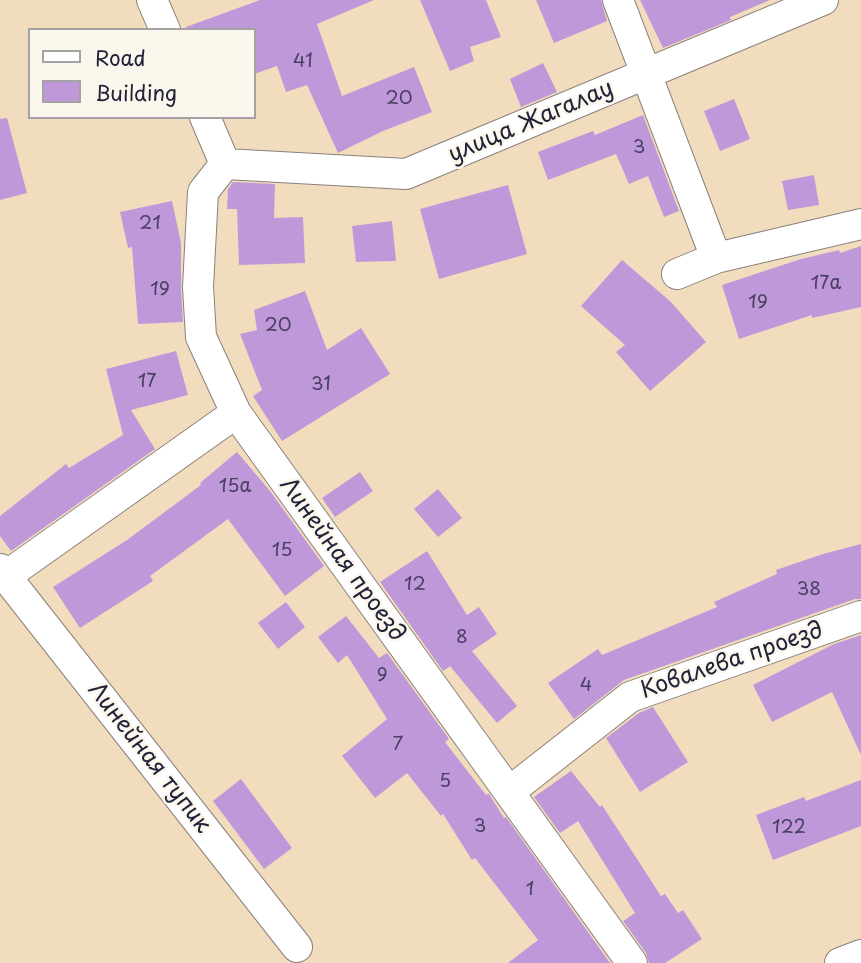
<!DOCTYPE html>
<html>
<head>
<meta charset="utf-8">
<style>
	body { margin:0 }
	#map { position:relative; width:861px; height:963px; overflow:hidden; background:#f1ddbd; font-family:"Playpen Sans",sans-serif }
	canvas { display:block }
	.legend { position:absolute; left:28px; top:28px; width:228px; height:91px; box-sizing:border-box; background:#fbf7ec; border:2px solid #a4a2a5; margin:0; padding:9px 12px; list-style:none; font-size:21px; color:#22223b }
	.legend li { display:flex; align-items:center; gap:14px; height:35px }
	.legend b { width:35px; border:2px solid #a4a2a5 }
</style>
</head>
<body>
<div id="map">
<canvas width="861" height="963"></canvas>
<ul class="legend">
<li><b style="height:9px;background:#fff"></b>Road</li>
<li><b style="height:19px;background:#bf98da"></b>Building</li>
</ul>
</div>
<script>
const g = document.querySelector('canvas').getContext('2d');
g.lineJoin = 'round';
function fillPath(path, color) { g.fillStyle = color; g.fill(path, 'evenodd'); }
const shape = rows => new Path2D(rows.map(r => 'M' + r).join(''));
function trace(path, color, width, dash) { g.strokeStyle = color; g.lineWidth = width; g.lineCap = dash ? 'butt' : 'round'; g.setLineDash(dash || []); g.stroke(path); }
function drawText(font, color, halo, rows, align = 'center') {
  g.font = font + ' "Playpen Sans",sans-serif'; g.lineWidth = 5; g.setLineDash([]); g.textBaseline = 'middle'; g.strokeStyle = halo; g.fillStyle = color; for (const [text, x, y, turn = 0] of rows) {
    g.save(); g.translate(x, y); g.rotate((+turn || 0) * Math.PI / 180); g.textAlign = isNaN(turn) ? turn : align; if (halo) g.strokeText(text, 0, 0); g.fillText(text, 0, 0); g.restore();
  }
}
const building = shape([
	[260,0,374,0,317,24,342,96,414,67,432,112,383,131,338,153,307,85,286,92,277,66,254,74,254,30,186,30,186,27],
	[420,0,486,0,501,37,470,47,474,61,450,71],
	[536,0,601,0,607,21,554,43],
	[640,0,770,0,730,17,731,20,663,48],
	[543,63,557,92,521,107,510,79],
	[734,99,750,139,720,151,704,111],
	[643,115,679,211,664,217,648,176,629,184,616,154,548,180,538,152,593,131,595,135],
	[7,118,27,193,0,200,0,119],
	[814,175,819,205,788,210,782,181],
	[233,182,275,184,274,218,303,217,305,263,239,265,237,209,227,209,228,189],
	[508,185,527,254,439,279,420,209],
	[172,201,181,243,181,288,183,322,138,324,132,247,128,248,120,212],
	[392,221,396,261,356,262,352,226],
	[861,246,861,307,812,318,812,315,739,339,722,285,801,259,839,250,840,253],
	[622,260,671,302,706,342,650,391,616,352,625,345,581,306],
	[305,291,327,350,361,328,390,374,282,441,253,396,262,390,240,334,257,330,254,310],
	[176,351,188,395,131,410,155,449,11,551,0,536,0,516,66,464,69,468,123,435,106,369],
	[237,452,270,491,324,566,285,596,228,519,150,576,153,581,80,628,53,587,127,540,201,485,200,483],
	[360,472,373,491,335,517,322,498],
	[438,489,462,518,438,537,414,509],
	[861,544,861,599,855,599,624,680,574,719,548,683,598,649,602,655,717,607,714,602,777,574,776,570,823,554],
	[427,551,467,615,479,607,497,634,472,651,517,706,497,723,450,666,443,671,380,582],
	[286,602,305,627,278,649,258,623],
	[346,616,379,658,387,653,449,739,445,742,486,795,489,794,504,818,506,817,610,963,508,963,538,940,475,858,472,860,443,814,441,816,407,773,375,798,342,756,387,719,347,655,338,663,318,637],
	[861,635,861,755,832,692,772,722,753,685,834,644],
	[653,707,688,762,640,792,606,738,639,713],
	[571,771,600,807,602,805,661,896,665,894,678,913,683,910,702,939,665,963,649,963,646,953,623,921,635,913,578,821,560,833,534,797],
	[241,779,292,848,264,869,213,801],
	[861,780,861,826,773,860,756,815,804,797,806,801]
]);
const street = shape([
	[152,0,165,30],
	[618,0,716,258],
	[205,117,225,164,203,192,198,287,201,337,236,413,632,963],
	[225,164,406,174,823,0],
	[677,274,716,258,861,224],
	[0,569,297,947],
	[6,576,236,413],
	[509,792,630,697,861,616],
	[840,963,861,955]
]);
const numberNames = [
	["41",303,62],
	["20",399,99],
	["3",639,148],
	["21",150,224],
	["17а",826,284],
	["19",160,290],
	["19",758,303],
	["20",278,326],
	["17",147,382],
	["31",321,385],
	["15а",235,487],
	["15",282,551],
	["12",415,585],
	["38",809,590],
	["8",462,638],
	["9",382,676],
	["4",586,686],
	["7",398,745],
	["5",445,782],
	["3",480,827],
	["122",789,828],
	["1",530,890]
];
const streetNames = [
	["улица Жагалау",531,122,-23],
	["Линейная проезд",342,560,54],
	["Ковалева проезд",732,661,-19],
	["Линейная тупик",149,758,52]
];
fillPath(building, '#bf98da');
trace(street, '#8a807c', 32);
trace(street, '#fff', 30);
drawText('19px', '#494063', null, numberNames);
drawText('23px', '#22223b', '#fbf7ec', streetNames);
</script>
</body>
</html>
